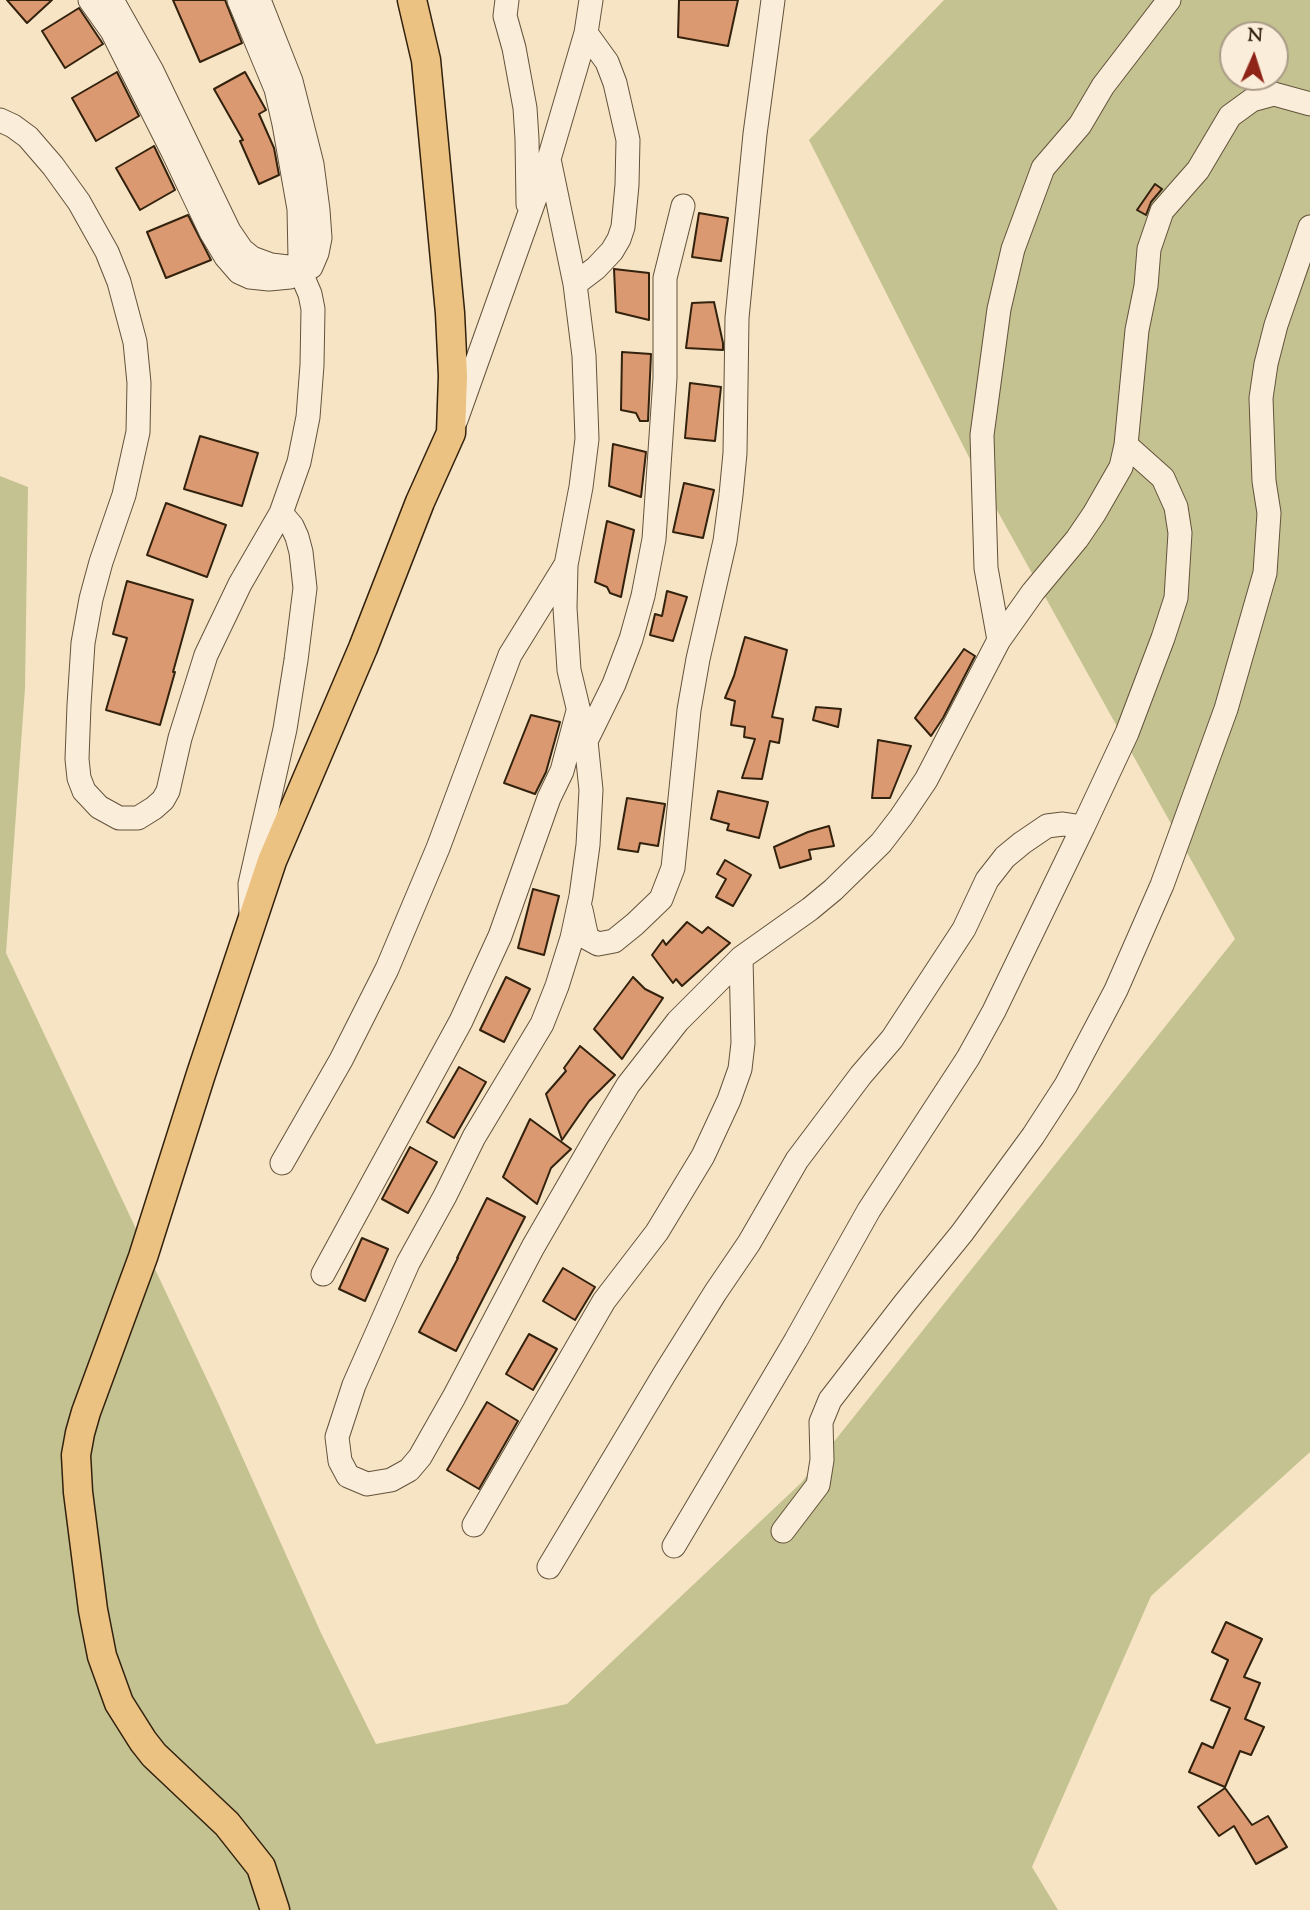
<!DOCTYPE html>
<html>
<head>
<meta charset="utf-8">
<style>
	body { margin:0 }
	#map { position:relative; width:1310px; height:1910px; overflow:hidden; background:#f7e4c4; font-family:"Sorts Mill Goudy",serif }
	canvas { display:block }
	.north { position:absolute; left:1219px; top:21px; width:70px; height:70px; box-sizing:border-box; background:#faedd9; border:2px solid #aa9b87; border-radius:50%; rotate:3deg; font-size:19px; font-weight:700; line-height:28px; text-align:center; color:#32210d }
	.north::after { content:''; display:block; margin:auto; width:24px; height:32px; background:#8f2418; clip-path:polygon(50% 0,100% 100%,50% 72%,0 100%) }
</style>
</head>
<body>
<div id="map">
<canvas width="1310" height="1910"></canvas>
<div class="north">N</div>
</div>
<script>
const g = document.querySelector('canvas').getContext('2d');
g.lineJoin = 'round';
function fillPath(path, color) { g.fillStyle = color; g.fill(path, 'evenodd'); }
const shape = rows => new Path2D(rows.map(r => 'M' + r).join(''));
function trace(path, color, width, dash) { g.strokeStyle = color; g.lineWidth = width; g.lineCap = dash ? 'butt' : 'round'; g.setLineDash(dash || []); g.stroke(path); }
const green = shape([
	[944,0,1310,0,1310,1452,1151,1596,1032,1867,1058,1910,0,1910,0,476,28,487,25,688,6,953,219,1405,321,1633,376,1744,567,1704,801,1483,1235,939,983,485,809,140],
	[1233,35,1275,35,1275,77,1233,77]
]);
const building = shape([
	[7,0,52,0,27,23,7,0],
	[173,0,225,0,242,43,200,62,173,0],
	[679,0,738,0,728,46,678,37,679,0],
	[79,8,103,44,65,68,42,31,79,8],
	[117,72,139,116,96,141,72,98,117,72],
	[245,72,266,110,259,114,274,148,279,175,259,184,240,141,243,140,214,89,245,72],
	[154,146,175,190,140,210,116,168,154,146],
	[1155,184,1162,189,1151,202,1146,215,1137,210,1155,184],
	[699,213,728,218,721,261,692,257,699,213],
	[188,215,211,260,166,278,147,232,188,215],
	[614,269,649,273,649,320,616,312,614,269],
	[714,302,723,343,723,350,686,348,692,303,714,302],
	[622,352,651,354,648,421,640,421,636,413,621,410,622,352],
	[690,383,721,387,715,441,685,438,690,383],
	[200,436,258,453,242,506,184,489,200,436],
	[613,444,646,452,641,497,609,486,613,444],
	[684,483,714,490,703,538,673,532,684,483],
	[166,503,226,525,207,577,147,555,166,503],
	[607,521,634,530,621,597,610,593,607,587,595,582,607,521],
	[127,581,193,600,173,672,175,672,160,725,106,710,127,638,113,634,127,581],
	[667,591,687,597,673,641,650,635,655,614,662,616,667,591],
	[745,637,787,650,772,717,783,719,779,743,770,741,762,779,742,778,755,739,744,737,745,727,731,725,735,701,725,698,734,676,745,637],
	[964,649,975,656,943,718,931,736,915,718,964,649],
	[816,707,841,709,838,727,813,720,816,707],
	[531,715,560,722,546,772,535,794,504,783,531,715],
	[878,740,911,746,890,798,872,798,878,740],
	[718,791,768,802,759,838,727,830,729,824,711,819,718,791],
	[627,798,665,804,658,846,640,843,638,852,618,849,627,798],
	[829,826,834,846,809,850,811,859,780,868,774,847,808,832,829,826],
	[725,860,751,875,733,906,716,897,726,879,717,874,725,860],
	[533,889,559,896,544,955,518,948,533,889],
	[687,922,702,933,708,927,730,943,682,986,676,979,673,983,652,955,663,940,666,945,687,922],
	[506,977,530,989,504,1042,480,1030,506,977],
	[633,977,645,989,663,998,622,1059,594,1029,633,977],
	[580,1046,615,1075,589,1101,562,1140,546,1094,566,1071,564,1068,580,1046],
	[459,1067,486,1082,454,1138,427,1122,459,1067],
	[530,1119,571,1149,551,1168,537,1204,503,1177,530,1119],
	[410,1147,437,1162,408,1213,382,1199,410,1147],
	[487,1198,525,1217,456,1351,419,1332,458,1258,457,1258,487,1198],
	[362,1238,388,1249,365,1301,339,1289,362,1238],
	[563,1268,595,1287,575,1320,543,1301,563,1268],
	[529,1334,557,1349,533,1390,506,1374,529,1334],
	[487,1402,518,1421,479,1489,447,1470,487,1402],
	[1226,1622,1262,1639,1244,1677,1260,1683,1245,1719,1264,1727,1251,1755,1240,1751,1225,1787,1189,1772,1202,1743,1213,1748,1230,1708,1211,1700,1228,1660,1212,1652,1226,1622],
	[1225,1788,1252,1825,1268,1816,1287,1847,1256,1864,1234,1826,1219,1836,1198,1807,1225,1788]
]);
const minor = shape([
	[90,0,112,31,173,152,211,232,226,257,239,272,250,277,269,279,290,277],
	[112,0,152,71,229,231,242,250,252,258,271,265,288,267],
	[239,0,276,89,284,124,299,209,300,258],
	[259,0,291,81,312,164,318,210,320,238,317,253,311,267],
	[507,0,505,16,514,48,525,108,527,139,528,204],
	[0,120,13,126,28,137,53,166,79,202,107,252,119,282,135,342,139,383,138,432,124,495,101,562,91,599,83,643,79,705,77,759,79,778,84,791,99,807,119,818,138,818,154,808,163,800,168,791,180,738,206,655,240,584,281,513,299,462,308,417,312,365,313,309,310,294,304,280],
	[549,159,575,284,584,356,587,439,581,487,566,565,565,608,569,670,586,741,591,790,588,845,581,896,572,938,557,986,542,1024,474,1137,445,1196,408,1263,354,1385,337,1437,340,1461,348,1476,367,1484,391,1480,409,1470,420,1457,454,1397,533,1247,596,1138,628,1085,678,1021,741,958,810,909,833,890,881,843,901,817,926,780,999,640,1033,592,1077,539,1094,514,1121,467,1126,445,1137,330,1146,286,1149,249,1162,211,1198,170,1230,116,1252,100,1274,94,1310,104],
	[575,284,596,268,612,251,619,239,623,227,627,185,628,140,615,83,607,62,586,33],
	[456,420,549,159,586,33,591,0],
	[999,640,986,568,982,435,999,309,1013,249,1043,168,1080,125,1103,86,1169,0],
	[586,741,614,684,631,639,643,596,654,539,665,378,665,278,683,206],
	[581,910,587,938,598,944,614,941,635,924,661,899,673,868,689,710,698,659,725,541,731,495,735,453,737,318,755,134,773,0],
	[251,914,250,884,285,729,296,660,305,588,301,552,297,537,292,526,281,513],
	[282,1163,341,1060,387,969,438,848,510,655,565,566],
	[323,1274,461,1021,500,936,549,798,562,771,578,711],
	[474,1525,604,1301,657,1232,703,1156,729,1100,740,1069,743,1043,741,958],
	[783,1531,818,1485,822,1460,821,1422,830,1400,905,1303,962,1233,1033,1136,1066,1085,1116,990,1162,885,1226,709,1265,573,1269,513,1264,481,1261,398,1266,364,1276,325,1310,227],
	[674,1546,796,1340,869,1210,968,1058,994,1011,1083,827],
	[549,1567,665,1373,715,1293,749,1243,797,1160,861,1075,892,1039,964,929,987,880,1005,857,1022,843,1047,826,1063,824,1083,827,1127,733,1163,638,1176,598,1180,533,1176,507,1163,478,1126,445]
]);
const major = shape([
	[275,1910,261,1867,227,1824,154,1755,143,1741,119,1703,102,1656,93,1610,78,1492,76,1455,80,1433,86,1412,143,1257,201,1074,272,861,363,648,420,502,451,433,453,376,450,313,426,60,412,0]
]);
fillPath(green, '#c3c290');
fillPath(building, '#da9971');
trace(building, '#32210d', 2);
trace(minor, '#63523b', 25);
trace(major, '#32210d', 31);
trace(minor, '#faedd9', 23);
trace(major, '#ecc282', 28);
</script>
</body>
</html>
